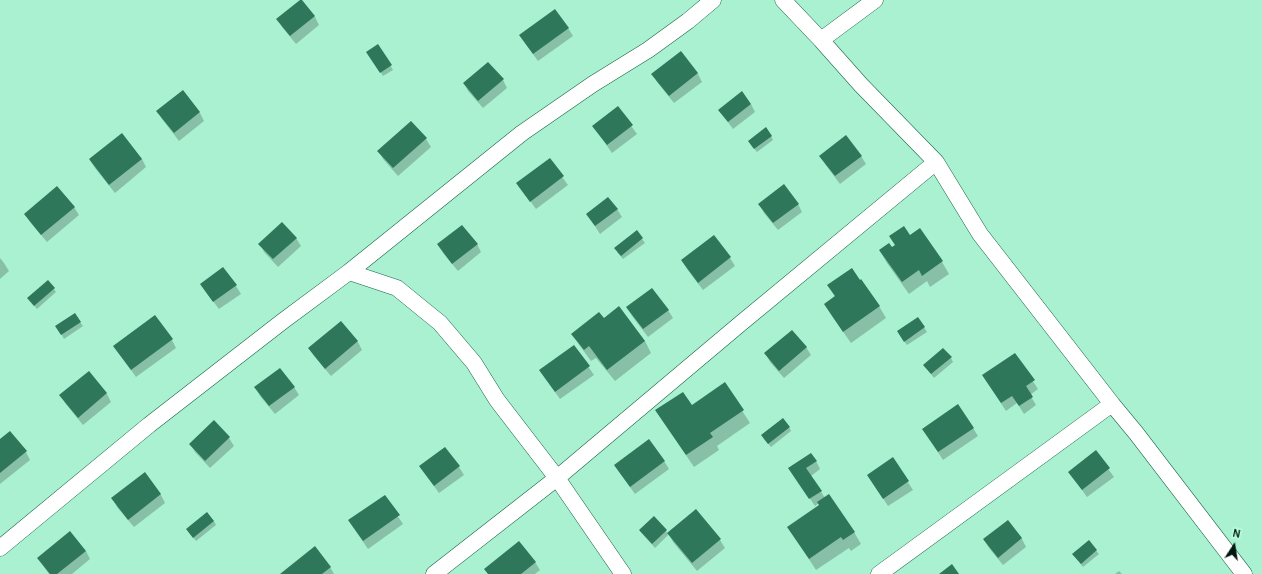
<!DOCTYPE html>
<html>
<head>
<meta charset="utf-8">
<style>
	body { margin:0 }
	#map { position:relative; width:1262px; height:574px; overflow:hidden; background:#a9f1d0; font-family:Karla,sans-serif }
	canvas { display:block }
	.north { position:absolute; left:1214px; top:526px; width:40px; height:40px; -webkit-text-stroke:3px #b6ffdd; paint-order:stroke; rotate:12deg; font-size:11px; font-weight:700; line-height:16px; text-align:center; color:#00180e }
	.north::after { content:''; display:block; margin:auto; width:14px; height:18px; background:#00180e; clip-path:polygon(50% 0,100% 100%,50% 72%,0 100%) }
</style>
</head>
<body>
<div id="map">
<canvas width="1262" height="574"></canvas>
<div class="north">N</div>
</div>
<script>
const g = document.querySelector('canvas').getContext('2d');
g.lineJoin = 'round';
function fillPath(path, color) { g.fillStyle = color; g.fill(path, 'evenodd'); }
const shape = rows => new Path2D(rows.map(r => 'M' + r).join(''));
function trace(path, color, width, dash) { g.strokeStyle = color; g.lineWidth = width; g.lineCap = dash ? 'butt' : 'round'; g.setLineDash(dash || []); g.stroke(path); }
const shadow = shape([
	[301,0,315,17,319,25,296,44,282,27,278,19],
	[568,28,573,36,538,61,525,43],
	[378,45,393,70,383,76,368,52],
	[681,52,698,74,702,82,674,103,657,82,653,74],
	[503,80,507,88,483,108,468,91,464,83],
	[183,91,200,113,204,121,179,141,162,119,158,111],
	[751,104,755,112,733,129,719,110],
	[618,108,637,134,612,153,593,126],
	[122,134,142,159,146,167,115,193,95,168,90,160],
	[771,136,773,140,757,152,751,145],
	[426,139,431,147,398,176,383,159,379,151],
	[821,156,861,156,866,164,840,184,825,164],
	[549,159,568,185,536,209,517,183],
	[798,204,802,212,778,230,764,213,760,205],
	[74,207,79,215,47,242,30,222,25,214],
	[617,209,622,217,600,234,587,214],
	[919,229,942,262,949,274,930,287,927,281,909,294,887,263,880,251,892,248],
	[637,232,645,243,623,259,617,252],
	[714,236,730,258,735,266,703,290,687,269,682,261],
	[296,238,301,246,278,267,264,252,260,244],
	[477,244,481,252,458,271,443,253,438,245],
	[0,258,4,263,9,271,0,279],
	[236,286,241,294,219,309,206,292],
	[829,286,879,306,886,318,851,343,832,316,825,305,835,297],
	[54,289,56,292,37,309,31,302],
	[619,308,645,341,651,353,615,381,596,358,591,361,580,346,573,334,604,319],
	[627,308,668,310,673,318,648,337,632,316],
	[918,318,927,332,907,345,900,335],
	[80,322,83,326,64,339,59,330],
	[341,322,358,342,362,350,331,376,314,356,309,348],
	[172,340,176,348,136,377,114,346],
	[574,346,594,375,560,399,540,371],
	[806,347,811,355,784,378,770,362,766,354],
	[1015,354,1038,389,1030,395,1036,405,1024,414,1017,403,1006,411,983,376],
	[951,358,953,362,934,378,927,369],
	[89,372,107,394,111,402,83,425,65,403,61,395],
	[725,384,750,423,717,446,719,450,694,467,656,411,692,406],
	[294,387,299,395,275,414,260,396,256,388],
	[214,422,229,438,234,446,210,468,195,452,190,444],
	[789,427,791,431,771,447,764,439],
	[973,428,978,436,943,460,923,429],
	[0,441,26,452,30,460,0,484],
	[1096,452,1114,477,1087,497,1069,472],
	[893,459,913,490,888,506,873,483],
	[664,461,669,469,635,494,615,466],
	[816,461,820,469,811,476,825,498,854,532,861,544,851,551,849,548,816,570,788,527,820,505,819,503,815,506,790,469],
	[420,467,459,467,464,475,439,493],
	[144,474,161,495,165,503,134,527,117,507,113,499],
	[384,496,403,524,368,549,349,521],
	[696,511,720,540,725,548,697,571,673,542,669,534,655,548,640,531,666,531,668,534],
	[214,521,216,525,196,541,187,529],
	[1008,521,1022,539,1026,547,1003,565,989,548,984,540],
	[1089,542,1099,554,1083,567,1076,558],
	[86,551,90,559,72,574,49,574,38,558],
	[535,562,540,570,535,574,488,574],
	[330,567,334,574,282,574],
	[1119,571,1122,574,1115,574]
]);
const building = shape([
	[300,0,302,0,315,16,290,36,276,19],
	[555,9,569,28,533,54,519,35],
	[378,44,392,65,380,73,366,52],
	[681,51,698,73,669,96,651,74],
	[488,62,504,79,478,101,463,83],
	[183,90,200,112,174,133,156,111],
	[742,91,751,104,728,122,718,110],
	[618,106,633,125,607,145,592,126],
	[411,121,427,138,393,168,377,151],
	[766,127,772,136,754,149,748,141],
	[122,133,142,159,109,185,89,159],
	[846,135,862,156,835,176,819,156],
	[550,158,564,176,530,202,516,183],
	[784,184,799,204,773,223,758,204],
	[57,186,75,207,41,235,24,214],
	[608,197,618,209,595,226,586,214],
	[282,222,297,238,273,259,258,244],
	[462,225,478,244,452,264,437,244],
	[904,226,910,235,920,228,943,261,922,276,919,270,902,282,879,250,889,243,892,247,895,245,889,236],
	[637,230,643,238,621,256,614,248],
	[714,235,731,257,698,283,681,260],
	[223,267,237,285,213,302,200,284],
	[852,268,860,280,861,279,880,306,843,332,824,304,835,296,827,285],
	[48,280,55,288,34,306,27,298],
	[652,288,669,310,643,329,626,307],
	[619,306,645,341,607,370,589,346,584,350,571,334,599,312,604,318],
	[75,313,81,322,61,335,55,326],
	[155,315,173,339,131,370,113,346],
	[918,317,925,327,904,342,897,331],
	[341,321,358,341,325,369,308,348],
	[792,330,807,347,779,371,764,353],
	[574,345,590,366,555,392,539,370],
	[943,348,952,357,931,374,923,365],
	[1015,353,1035,380,1026,386,1033,397,1019,406,1012,396,1001,403,982,375],
	[280,368,295,387,269,406,254,387],
	[89,371,107,393,78,418,59,395],
	[725,382,744,410,710,433,713,437,686,455,655,410,683,392,692,405],
	[958,404,974,428,938,452,922,429],
	[783,418,790,427,768,444,761,435],
	[214,420,230,437,205,461,189,444],
	[10,431,27,451,0,473,0,439],
	[649,439,665,461,630,487,614,465],
	[445,447,460,466,434,486,419,466],
	[1096,450,1110,468,1082,490,1068,472],
	[811,453,817,461,806,468,822,491,809,499,788,468],
	[893,457,909,481,883,499,867,475],
	[145,472,161,494,128,520,111,498],
	[829,494,855,532,843,540,841,537,809,559,787,527,819,505,817,502],
	[385,495,400,515,363,541,348,520],
	[696,509,721,539,692,563,667,533],
	[207,512,214,521,193,538,186,529],
	[654,516,667,530,652,544,639,530],
	[1008,520,1022,538,998,558,983,539],
	[70,531,86,551,57,574,50,574,37,558],
	[1089,540,1097,550,1081,564,1072,554],
	[519,541,536,562,521,574,488,574,484,569],
	[315,546,331,567,322,574,280,574],
	[952,564,959,574,939,574]
]);
const street = shape([
	[783,0,821,40,861,85,936,162,980,234,1112,404,879,574],
	[821,40,875,0],
	[349,272,397,288,440,323,474,363,497,400,557,478,623,574],
	[1112,404,1136,433,1244,574],
	[0,548,149,425,283,321,349,272,522,133,593,84,648,50,688,21,713,0],
	[434,574,557,478,740,324,936,162]
]);
fillPath(shadow, '#0003');
fillPath(building, '#2f775a');
trace(street, '#196549', 17);
trace(street, '#fff', 16);
</script>
</body>
</html>
